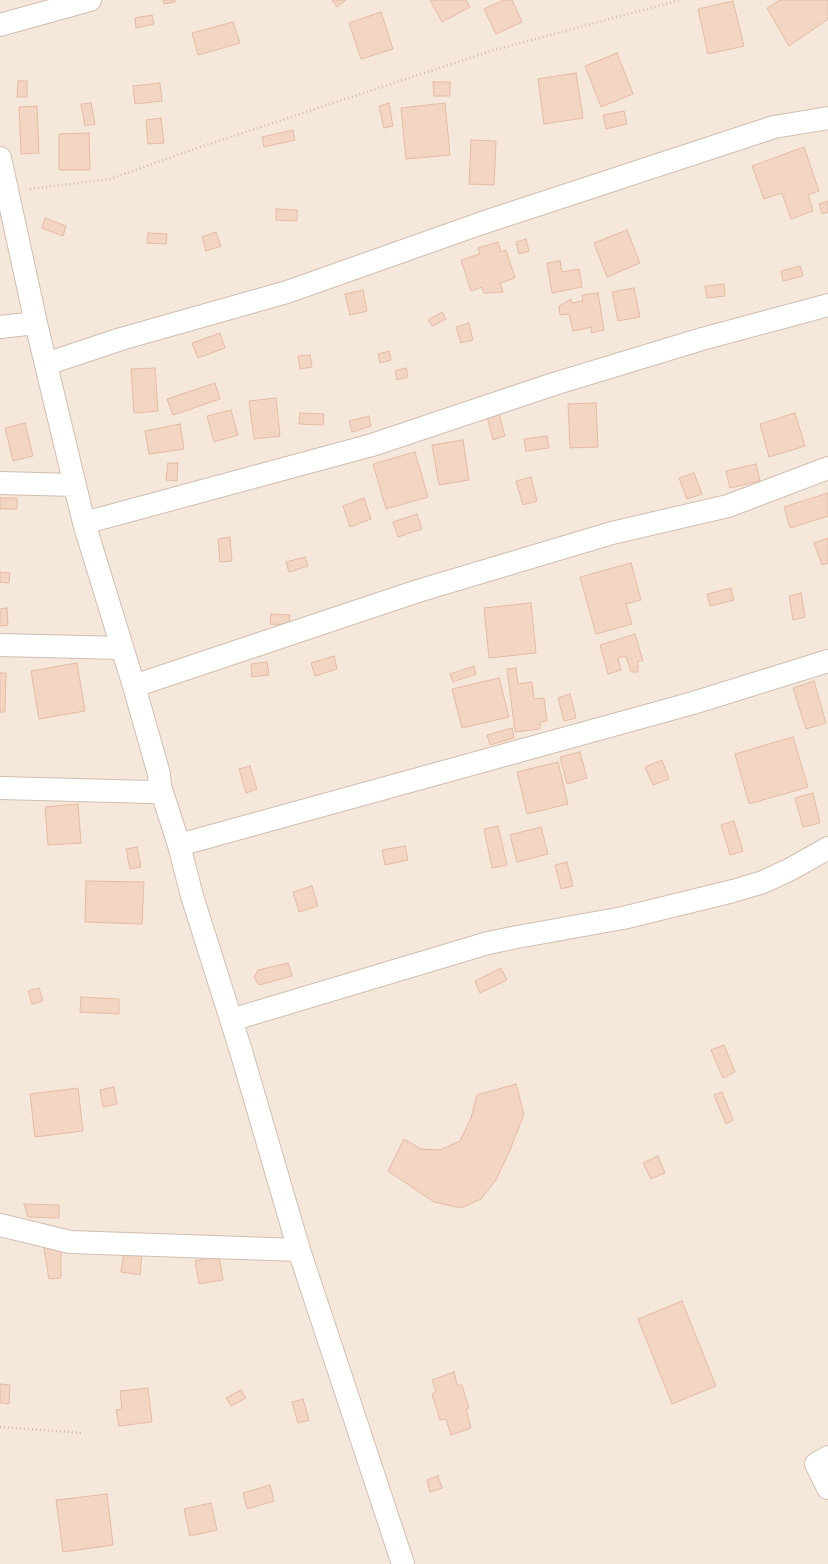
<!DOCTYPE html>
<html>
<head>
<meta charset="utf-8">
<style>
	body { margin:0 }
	canvas { display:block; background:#fdf6ec }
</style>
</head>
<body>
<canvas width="828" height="1564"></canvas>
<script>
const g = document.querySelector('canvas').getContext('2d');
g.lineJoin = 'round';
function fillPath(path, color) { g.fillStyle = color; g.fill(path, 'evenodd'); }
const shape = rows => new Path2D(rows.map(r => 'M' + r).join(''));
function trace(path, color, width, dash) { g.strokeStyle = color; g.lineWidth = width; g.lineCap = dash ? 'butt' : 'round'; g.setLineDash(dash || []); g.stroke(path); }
const residential = shape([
	[0,0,828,0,828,1564,0,1564]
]);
const building = shape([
	[163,0,175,0,175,2,164,4,163,0],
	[332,0,346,0,337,7,332,0],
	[430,0,466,0,470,7,442,22,430,0],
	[503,0,512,0,522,22,496,34,484,9,503,0],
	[780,0,828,0,828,19,789,46,767,8,780,0],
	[733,1,744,46,708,54,698,9,733,1],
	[381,12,393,49,361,59,349,23,381,12],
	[152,15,154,24,136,28,135,18,152,15],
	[233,22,240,43,198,55,192,33,233,22],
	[617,53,633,94,601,107,585,66,617,53],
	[576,73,583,118,544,124,538,79,576,73],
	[18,81,27,81,27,97,17,97,18,81],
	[433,82,450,82,450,96,434,96,433,82],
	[160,83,162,101,135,104,133,86,160,83],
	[91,103,95,124,85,126,81,104,91,103],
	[389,103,393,126,384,128,379,106,389,103],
	[445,103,450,155,406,159,401,108,445,103],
	[37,106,39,153,21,154,19,107,37,106],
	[624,111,627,124,606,129,603,115,624,111],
	[161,118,164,143,148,144,146,120,161,118],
	[293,130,295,140,264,147,262,137,293,130],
	[89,133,90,170,59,170,59,134,89,133],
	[471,140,496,141,494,185,469,184,471,140],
	[804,147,819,191,808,195,813,211,791,219,782,193,764,199,752,166,804,147],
	[828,201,828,212,822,214,819,204,828,201],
	[276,209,297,210,297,221,276,220,276,209],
	[45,218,66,226,63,236,42,228,45,218],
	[627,230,640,263,607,277,594,243,627,230],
	[216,232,221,246,206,251,202,237,216,232],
	[148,233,167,234,166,244,147,243,148,233],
	[526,239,529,251,519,254,516,242,526,239],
	[498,242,501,252,506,250,515,278,500,283,503,292,484,293,482,287,471,291,461,260,480,254,478,248,498,242],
	[560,261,562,272,579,269,582,287,552,293,547,263,560,261],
	[800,266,803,276,783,281,781,271,800,266],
	[724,284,725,296,707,298,705,286,724,284],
	[634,288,640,317,618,321,612,292,634,288],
	[363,290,367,311,350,315,345,294,363,290],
	[598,293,604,330,591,333,592,327,573,331,569,314,560,315,559,306,571,299,572,303,583,301,582,295,598,293],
	[442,312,446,319,432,326,428,320,442,312],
	[469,323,473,340,461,343,456,327,469,323],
	[220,333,225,348,198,358,192,343,220,333],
	[389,351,391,360,380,363,378,354,389,351],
	[310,355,312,367,300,369,298,356,310,355],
	[155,368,158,411,134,413,131,369,155,368],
	[406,368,408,377,397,380,395,371,406,368],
	[215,383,220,399,173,415,167,399,215,383],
	[276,398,280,436,254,439,249,401,276,398],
	[596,403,598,447,570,448,568,404,596,403],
	[231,410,238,435,214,442,207,416,231,410],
	[300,413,324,414,323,425,299,424,300,413],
	[795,413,805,446,769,457,760,424,795,413],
	[499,414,505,436,493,440,487,417,499,414],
	[369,416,371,426,352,432,349,421,369,416],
	[25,423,33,456,13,461,5,428,25,423],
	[180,424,184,449,149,454,145,431,180,424],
	[547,436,549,448,526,451,524,439,547,436],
	[463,440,469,480,439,485,432,445,463,440],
	[415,452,428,497,386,509,373,464,415,452],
	[168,463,178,463,177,481,166,480,168,463],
	[756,464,760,481,730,488,726,471,756,464],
	[694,473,702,494,687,499,679,478,694,473],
	[531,477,537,501,523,505,516,481,531,477],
	[828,493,828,516,790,528,784,507,828,493],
	[0,498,17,498,17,509,0,509,0,498],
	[364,498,371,519,350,527,343,506,364,498],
	[417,514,422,529,398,537,393,522,417,514],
	[230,537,232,561,220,562,218,539,230,537],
	[828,538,828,563,822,565,814,543,828,538],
	[305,557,308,566,289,572,286,562,305,557],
	[631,563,641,600,626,604,632,624,596,634,580,577,631,563],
	[0,572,10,573,9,583,0,582,0,572],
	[731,588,734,600,710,606,707,594,731,588],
	[801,593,805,617,793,620,789,596,801,593],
	[531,603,536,653,489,658,484,608,531,603],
	[7,608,8,625,0,626,0,609,7,608],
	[271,614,290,615,289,625,270,624,271,614],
	[635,634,643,661,638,661,638,672,631,672,626,656,618,658,621,670,608,674,600,645,635,634],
	[334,656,337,669,315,676,311,663,334,656],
	[267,662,269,675,252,677,251,664,267,662],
	[77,663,85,711,39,719,31,671,77,663],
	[474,666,476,674,453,682,450,674,474,666],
	[516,668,518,684,532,682,534,699,544,698,547,721,540,722,540,729,515,732,507,669,516,668],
	[0,673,6,673,5,712,0,712,0,673],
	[499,678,509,717,462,728,452,689,499,678],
	[814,681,826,723,806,729,793,688,814,681],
	[570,694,576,718,564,721,558,698,570,694],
	[512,728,514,738,490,745,487,735,512,728],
	[793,737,808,787,749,804,735,754,793,737],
	[580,752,587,778,567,784,560,757,580,752],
	[662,760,669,779,653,785,645,767,662,760],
	[558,762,568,804,527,814,517,772,558,762],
	[250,766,257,789,246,793,239,769,250,766],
	[813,793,820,823,803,827,795,798,813,793],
	[78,804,81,843,48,845,45,807,78,804],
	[734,821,743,851,730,855,721,825,734,821],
	[498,826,507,865,492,868,484,829,498,826],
	[541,827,548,854,517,862,510,835,541,827],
	[405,846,408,860,385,865,382,850,405,846],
	[137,847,141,867,130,869,126,849,137,847],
	[567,862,573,886,561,889,555,865,567,862],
	[86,881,144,882,142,924,85,922,86,881],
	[312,886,318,906,299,912,293,892,312,886],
	[288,963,292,976,259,985,254,977,258,970,288,963],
	[501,968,507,980,480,993,475,981,501,968],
	[39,988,43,1001,32,1004,28,991,39,988],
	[81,997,119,999,119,1014,80,1012,81,997],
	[724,1045,735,1072,723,1078,711,1050,724,1045],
	[516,1084,524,1114,510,1150,496,1180,481,1199,461,1208,434,1202,388,1171,404,1139,421,1149,440,1150,460,1141,471,1118,477,1095,516,1084],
	[114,1087,117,1104,103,1107,100,1090,114,1087],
	[78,1088,83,1131,35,1137,30,1094,78,1088],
	[722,1092,733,1120,726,1124,714,1095,722,1092],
	[658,1156,665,1173,651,1179,643,1163,658,1156],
	[24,1204,59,1205,59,1218,28,1217,24,1204],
	[43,1243,61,1247,61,1278,49,1279,43,1243],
	[124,1251,142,1253,140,1275,121,1272,124,1251],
	[219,1256,223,1280,199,1284,195,1261,219,1256],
	[682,1301,716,1386,672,1404,638,1319,682,1301],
	[454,1372,457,1385,462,1385,469,1408,466,1409,471,1428,451,1435,446,1419,440,1420,432,1394,436,1392,432,1380,454,1372],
	[0,1384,10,1385,9,1404,0,1403,0,1384],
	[148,1388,152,1422,119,1426,116,1410,122,1409,120,1391,148,1388],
	[241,1390,246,1398,231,1406,226,1398,241,1390],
	[303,1399,309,1420,298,1423,292,1402,303,1399],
	[438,1476,442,1488,430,1492,427,1480,438,1476],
	[270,1485,274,1501,247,1509,243,1493,270,1485],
	[107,1494,113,1545,63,1552,56,1500,107,1494],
	[211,1503,217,1530,190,1536,184,1509,211,1503]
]);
const path = shape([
	[30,189,110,179,203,146,491,51,680,0],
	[0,1427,84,1433]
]);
const street = shape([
	[0,25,90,0],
	[0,158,36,323,84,523,134,686,159,774,160,786,179,845,192,896,241,1051,299,1250,403,1564],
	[0,327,36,323],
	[46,364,121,339,287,292,482,223,774,127,828,118],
	[0,483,75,485],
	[84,523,372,445,554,384,702,339,828,305],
	[0,645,122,648],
	[134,686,418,591,612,533,728,506,828,468],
	[0,788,151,792,160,786],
	[179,845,693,703,828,661],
	[231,1020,488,943,517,937,623,918,733,891,763,882,791,869,828,848],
	[0,1225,70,1242,299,1250],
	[828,1457,816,1464,828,1488]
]);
fillPath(residential, '#f5e8da');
fillPath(building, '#f3d5c3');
trace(building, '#e6bba3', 1);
trace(street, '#d1beb0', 24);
trace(path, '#d9b8a5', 2.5, [1, 3]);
trace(street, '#fff', 22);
</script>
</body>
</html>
